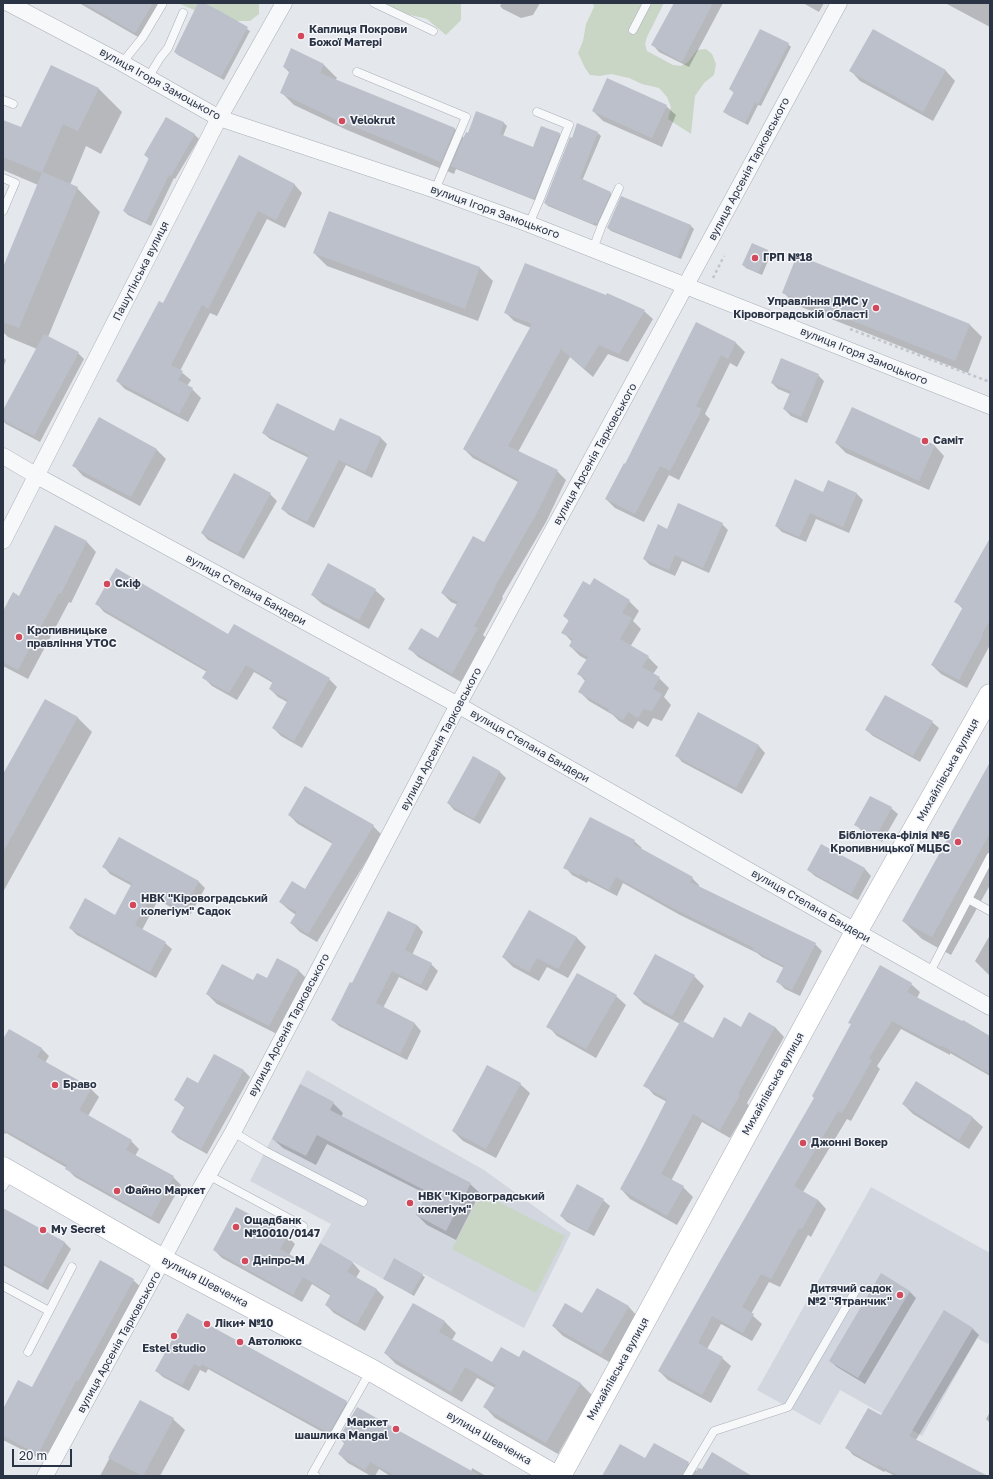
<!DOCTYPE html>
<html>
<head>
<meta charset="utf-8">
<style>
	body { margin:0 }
	#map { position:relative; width:993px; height:1479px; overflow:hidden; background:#e4e7ec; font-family:"Golos Text",sans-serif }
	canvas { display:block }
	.frame { position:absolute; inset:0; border:4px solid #2b3445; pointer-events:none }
	.scale { position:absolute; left:12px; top:1449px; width:60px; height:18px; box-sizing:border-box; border:2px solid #2b3445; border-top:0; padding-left:5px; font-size:12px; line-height:14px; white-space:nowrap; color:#2b3445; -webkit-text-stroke:3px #f4f6f9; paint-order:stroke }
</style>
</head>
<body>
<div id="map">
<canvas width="993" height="1479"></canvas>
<div class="frame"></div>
<div class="scale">20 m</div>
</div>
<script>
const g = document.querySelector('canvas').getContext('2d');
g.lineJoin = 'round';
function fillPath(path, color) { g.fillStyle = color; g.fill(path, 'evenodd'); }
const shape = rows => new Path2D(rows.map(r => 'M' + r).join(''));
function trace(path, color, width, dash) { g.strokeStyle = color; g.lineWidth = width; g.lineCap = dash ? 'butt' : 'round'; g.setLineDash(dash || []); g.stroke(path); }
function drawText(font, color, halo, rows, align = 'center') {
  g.font = font + ' "Golos Text",sans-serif'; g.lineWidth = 3; g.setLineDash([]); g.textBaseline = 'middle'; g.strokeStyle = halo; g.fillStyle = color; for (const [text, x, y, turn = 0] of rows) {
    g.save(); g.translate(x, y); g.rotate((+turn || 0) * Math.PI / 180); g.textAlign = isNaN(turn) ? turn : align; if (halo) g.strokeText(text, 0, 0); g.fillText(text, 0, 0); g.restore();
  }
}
const built = shape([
	[307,1070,484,1170,571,1233,524,1328,394,1258,383,1279,320,1243,331,1224,250,1181],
	[871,1187,990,1253,990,1341,988,1344,977,1338,922,1436,840,1390,820,1425,757,1390]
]);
const green = shape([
	[178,3,259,3,259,14,250,21,219,21],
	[379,3,461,3,461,20,446,35,427,19,382,8],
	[593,3,664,3,647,37,645,44,647,51,673,65,681,66,688,62,697,50,706,49,712,54,716,64,714,75,704,83,695,96,691,134,668,119,671,107,667,97,659,88,642,84,629,78,611,74,600,76,590,75,585,68,578,53,583,41,586,24,594,7],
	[481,1193,565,1236,536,1293,452,1249]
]);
const shadow = shape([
	[79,3,156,3,163,10,145,41],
	[199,3,202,3,218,11,250,31,224,80,178,55,175,52],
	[502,3,540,3,533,15,521,18,503,9,500,6],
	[675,3,723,3,689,67,659,52,653,45],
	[803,3,824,3,819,12],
	[945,3,990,3,990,27],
	[873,31,946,71,955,81,933,121,860,81,851,71],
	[788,44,791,47,761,106,758,105,748,125,728,115,725,112,734,93,730,89],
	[292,50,324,65,337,78,335,81,455,129,464,138,468,134,477,113,504,123,507,126,503,136,533,148,559,134,562,137,537,201,456,169,454,174,347,130,294,105,281,92,290,73,284,67],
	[52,66,99,89,122,112,101,154,86,146,70,185,77,188,100,212,48,337,78,353,84,359,40,442,6,424,3,421,3,412,37,349,8,337,3,332,3,270,38,185,3,170,3,121,21,129],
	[666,106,676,115,662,147,603,121,593,111],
	[598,133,601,136,582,181,610,193,613,196,600,226,597,225,596,226,548,206,545,203],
	[194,134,199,139,175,179,174,178,151,226,128,215,124,211,149,159,145,155],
	[239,157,294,184,302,193,285,228,267,219,217,316,210,313,180,371,191,380,187,386,192,389,201,398,188,422,125,389,117,381,164,304],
	[329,212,480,268,493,281,478,321,327,266,314,253],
	[691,226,694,229,681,259,611,231,608,228],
	[752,244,768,251,771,254,762,275,746,268,743,265],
	[783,292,969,324,982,337,968,373,796,305],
	[644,311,653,319,628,362,608,354,593,377,570,357,518,452,557,471,566,480,546,522,502,597,503,598,483,635,486,638,461,682,418,657,410,649,438,639,458,605,451,602,442,593,485,544,518,482,473,458,464,449,531,328,514,321,506,313],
	[697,324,736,343,745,352,737,367,730,363,705,414,710,419,679,480,669,475,644,522,615,508,606,499,626,465],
	[3,357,6,360,3,368],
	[818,375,824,381,807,423,791,416,784,409,790,394,778,389,772,383],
	[852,408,935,446,944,456,929,490,846,453,836,443],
	[341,420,381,438,387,444,372,478,346,465,314,528,289,515,282,509,309,458,270,439,263,433,335,432],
	[156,449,166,459,140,506,83,476,74,466],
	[234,474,270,494,277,501,244,559,208,540,202,533],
	[828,482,857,494,863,500,849,533,816,519,806,542,782,532,776,526,823,493],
	[722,524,728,530,709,573,682,561,675,576,650,565,644,559],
	[56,526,87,542,96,552,71,603,69,602,28,679,3,666,3,613,20,597],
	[990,548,990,645,967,688,941,674,932,665,963,609,956,602],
	[375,590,385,599,369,629,322,604,312,595],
	[629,601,639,611,633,621,641,629,630,647,648,657,658,667,653,674,659,678,669,688,664,697,671,705,662,721,653,718,648,727,638,721,633,729,619,721,613,715,589,701,579,691,585,681,579,674,587,660,580,656,570,646,572,642,563,632,569,621,564,616],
	[97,604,329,679,337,687,302,748,281,736,273,728,287,702,278,697,270,689,273,683,254,672,237,700,212,686,204,678,207,672,104,612],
	[46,700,78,718,92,732,3,892,3,776],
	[699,714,759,746,765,753,742,794,682,762,676,755],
	[932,722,939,728,920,762,873,736,866,730],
	[474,757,500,772,506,778,480,824,454,810,448,803],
	[990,764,990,885,951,955,922,939,903,921],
	[891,808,898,814,882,842,862,831,856,825],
	[289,815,373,826,382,835,317,942,300,932,291,923,296,915,289,910,280,902,306,891,333,844,298,824],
	[119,838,199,882,205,888,189,917,158,900,142,930,165,943,172,949,156,978,77,935,70,928,115,916,132,886,110,874,104,867],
	[634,841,642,848,641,849,692,878,699,885,699,887,815,944,822,951,800,996,785,989,777,981,784,968,762,957,757,953,680,915,623,883,617,896,588,881,587,883,572,875,565,867],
	[821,846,865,869,871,876,858,900,815,876,808,870],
	[417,925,423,932,412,955,431,964,438,971,427,991,399,977,383,1008,415,1024,421,1031,407,1060,339,1026,332,1020,352,985],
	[990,935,990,976,975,961],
	[576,937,586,947,568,978,547,967,539,981,513,967,503,957],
	[298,970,308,980,279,1035,217,1004,207,994],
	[694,976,704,986,683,1022,713,1039,742,1028,775,1027,784,1037,747,1103,749,1106,730,1138,702,1122,671,1181,683,1187,693,1197,677,1225,630,1199,621,1189,667,1102,654,1095,645,1085,680,1024,644,1004,634,994],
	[911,984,920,992,917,998,990,1037,990,1076,950,1053,950,1055,901,1029,877,1066,880,1069,851,1121,847,1119,803,1192,818,1200,826,1209,811,1237,808,1235,780,1287,769,1282,751,1314,762,1324,752,1341,721,1324,707,1349,722,1358,731,1366,711,1403,668,1380,659,1371],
	[616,996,626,1005,596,1058,557,1036,548,1026],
	[3,1041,41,1048,49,1056,45,1063,91,1089,99,1097,88,1116,131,1141,139,1149,135,1156,173,1177,181,1185,159,1224,75,1177,67,1169,67,1168,6,1133,5,1134,3,1133],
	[215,1055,244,1071,250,1077,207,1154,178,1138,172,1132,185,1108,175,1100,199,1084],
	[917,1083,973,1118,983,1127,969,1149,913,1114,903,1104],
	[520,1084,530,1093,496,1158,463,1141,453,1131],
	[300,1086,333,1103,343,1113,341,1117,470,1184,480,1193,456,1240,427,1225,417,1215,428,1195,327,1144,316,1165,283,1148,273,1139],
	[603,1200,610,1206,594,1236,567,1222,561,1216],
	[237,1208,287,1236,295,1244,289,1255,309,1266,321,1245,353,1263,360,1271,356,1278,376,1289,384,1297,365,1331,334,1313,326,1305,331,1296,312,1284,302,1302,222,1258,214,1250],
	[3,1219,64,1242,71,1249,48,1290,3,1265],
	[422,1275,425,1277,414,1296,384,1278],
	[133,1280,143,1289,48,1463,3,1440,3,1411,32,1388],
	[597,1289,629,1307,638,1317,611,1363,563,1336,553,1326,583,1315],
	[909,1291,916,1298,865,1384,837,1367,830,1361],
	[414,1304,445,1322,456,1333,452,1340,493,1363,520,1358,524,1351,581,1384,592,1395,558,1454,495,1418,484,1406,495,1388,477,1378,462,1402,396,1364,385,1353],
	[187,1315,346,1402,353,1408,335,1439,208,1369,206,1373,200,1370,189,1391,163,1377,156,1371],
	[972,1328,979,1335,916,1440,986,1476,895,1476,885,1471,884,1472,853,1455,847,1448],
	[140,1401,173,1419,185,1430,160,1476,100,1476],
	[990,1412,990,1423,986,1419],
	[340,1439,471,1472,472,1468,486,1476,390,1476,379,1469,375,1476,371,1476,348,1463,339,1454,345,1444],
	[688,1463,697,1472,750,1476,603,1476]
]);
const building = shape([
	[84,3,153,3,135,33],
	[198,3,204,3,218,10,248,27,221,77,174,52],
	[674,3,713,3,682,62,651,45],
	[760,29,789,43,758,104,755,102,745,123,723,112,734,92,729,89],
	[873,29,946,70,923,112,849,71],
	[291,48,324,64,320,73,455,128,441,162,333,118,280,93,290,70,283,67],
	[51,65,99,88,78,131,63,124,42,172,78,187,19,328,3,322,3,267,42,173,3,157,3,120,21,127],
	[607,78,667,105,652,138,592,111],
	[476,111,504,122,500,134,533,147,541,126,560,133,534,199,451,166,466,132,468,133],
	[166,117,195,134,171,176,169,175,146,222,123,211,149,158,144,155],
	[577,123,598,132,580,178,611,192,597,224,594,222,593,224,544,203,570,137,572,138],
	[239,155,295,184,276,220,258,211,208,309,202,305,171,365,183,371,178,380,193,388,179,414,116,381,159,301,163,303],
	[621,196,691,225,678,257,607,228],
	[329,211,480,267,465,309,313,253],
	[752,243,768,250,758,273,742,265],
	[797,255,970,324,955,361,782,293],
	[525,263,606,295,607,293,645,310,619,354,599,345,584,369,561,349,508,446,558,470,537,513,494,588,495,588,474,626,478,628,452,674,408,649,421,628,438,638,458,602,441,593,473,536,484,542,519,480,463,449,532,324,504,313],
	[696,322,736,342,728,359,721,355,696,406,702,409,670,471,660,466,635,514,605,499,624,463,625,464],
	[44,334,79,352,34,436,3,420,3,410],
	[781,358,819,374,801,417,783,409,791,391,771,383],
	[277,403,334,431,340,418,381,437,365,472,339,460,307,522,281,509,309,455,262,433],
	[852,407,935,445,919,481,835,443],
	[99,417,157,449,131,497,72,466],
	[234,473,271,493,238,554,201,533],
	[795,479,823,492,828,480,857,493,843,527,810,513,799,537,775,526],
	[678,503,723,523,703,568,675,555,669,570,643,559,658,524,667,529],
	[55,525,87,541,61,594,59,593,18,670,3,662,3,611,13,592,19,596],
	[990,538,990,620,982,634,983,635,959,680,931,665,963,607,954,602],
	[328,563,376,589,359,620,311,595],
	[116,568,228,634,234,624,330,678,294,741,272,728,288,700,269,689,273,681,246,665,229,693,202,678,207,670,95,604],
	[594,578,630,600,622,613,632,618,620,639,649,656,642,667,660,677,653,689,662,694,652,711,643,709,638,718,628,712,623,720,608,711,609,709,578,692,586,679,577,674,588,657,569,646,573,639,561,633,569,620,563,616,583,581,590,585],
	[885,695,933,721,913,756,865,730],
	[45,699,78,717,3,852,3,774],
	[698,712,759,745,736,788,675,756],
	[473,756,500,771,474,819,447,803],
	[990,762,990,833,932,937,902,921],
	[305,786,374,825,308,934,290,923,297,912,279,902,292,881,305,889,333,842,288,815],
	[870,796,892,807,876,837,854,825],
	[590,817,635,840,633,844,693,877,690,882,816,943,792,990,776,982,784,966,753,950,754,948,671,907,616,877,609,890,580,874,580,876,563,868],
	[119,837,199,881,183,911,152,894,135,925,166,942,150,972,69,928,85,898,115,915,132,883,102,867],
	[821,844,865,868,851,894,807,870],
	[529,910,577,937,558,969,537,958,529,972,502,957],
	[388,911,417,925,405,950,432,963,421,985,392,971,376,1003,415,1023,400,1054,331,1020,350,982,352,983],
	[655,954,695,975,672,1016,633,994],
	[277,958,299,970,269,1026,206,994,222,964,253,980,257,973,267,978],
	[880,965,912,983,907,992,962,1021,963,1020,990,1036,990,1074,941,1045,941,1047,892,1021,869,1058,872,1060,842,1113,838,1111,794,1186,818,1200,802,1229,799,1228,771,1279,761,1274,742,1307,754,1314,743,1333,712,1316,698,1343,723,1357,702,1395,658,1371,716,1268,814,1098,812,1096,851,1024,848,1023],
	[577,973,617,995,586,1049,546,1027],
	[749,1012,775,1027,738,1094,740,1095,720,1130,693,1114,661,1174,684,1186,667,1216,620,1189,641,1150,667,1099,643,1086,681,1020,713,1038,724,1017,741,1027],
	[9,1029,42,1048,37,1057,92,1088,79,1110,132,1140,126,1150,174,1176,151,1217,65,1169,67,1165,3,1129,3,1039],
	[214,1054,244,1070,201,1149,171,1132,185,1106,174,1100,187,1077,198,1083],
	[487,1065,521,1083,486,1149,452,1131],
	[916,1081,973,1117,959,1140,902,1104],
	[300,1084,334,1102,330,1110,471,1183,446,1231,416,1215,428,1192,317,1135,306,1156,272,1139],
	[577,1184,604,1199,587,1231,560,1216],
	[236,1207,288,1235,280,1249,308,1265,320,1243,353,1262,347,1272,377,1289,357,1324,325,1305,331,1294,303,1277,293,1295,213,1250],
	[3,1208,65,1242,42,1284,3,1263],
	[394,1258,423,1274,411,1294,383,1279],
	[100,1260,134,1279,78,1382,76,1381,38,1454,3,1436,3,1409,18,1380,32,1387],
	[881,1273,910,1291,858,1378,829,1361],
	[597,1288,629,1306,601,1354,552,1326,565,1303,582,1313],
	[413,1303,445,1321,439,1332,492,1362,501,1347,519,1357,523,1350,581,1383,546,1443,483,1407,496,1385,465,1367,451,1392,384,1353],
	[944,1310,973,1328,909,1436,988,1476,900,1476,878,1465,877,1466,845,1448,868,1408,881,1415],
	[187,1313,347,1401,329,1433,202,1364,200,1367,194,1364,182,1385,155,1371],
	[140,1400,174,1418,143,1476,108,1458],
	[357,1407,403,1433,481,1476,396,1476,370,1462,365,1470,338,1454,345,1442,338,1439],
	[654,1443,689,1462,682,1476,602,1476,620,1444,645,1458],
	[712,1452,752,1476,693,1476,698,1468,702,1469]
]);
const path = shape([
	[713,278,724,256],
	[850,329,990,382]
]);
const lane = shape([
	[374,3,433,31],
	[633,30,647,3],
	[122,63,143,37,162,5],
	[357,72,466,117,435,190],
	[148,78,160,58,168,48,183,13],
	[3,100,13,104],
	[3,178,15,183,3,211],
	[529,224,539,201,569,125,537,112],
	[593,249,602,225,619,188],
	[968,899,990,911],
	[930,972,990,857],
	[233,1132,265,1151,363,1202],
	[208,1175,303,1226],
	[3,1187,11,1174],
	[3,1286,49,1311],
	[28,1352,72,1267],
	[316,1476,312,1474,371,1370],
	[687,1476,714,1431,788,1407,856,1290]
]);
const street = shape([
	[8,3,122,63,219,118,435,190,529,224,990,406],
	[3,456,37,476,458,705,825,914,990,1007],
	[3,541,219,118,284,3],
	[45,1476,155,1274,199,1191,233,1132,458,705,839,3]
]);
const secondary = shape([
	[3,1168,170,1264,371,1370,555,1476],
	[560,1476,856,932,990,695]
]);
const markers = [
	[301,36,4,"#d1495b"],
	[342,121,4,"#d1495b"],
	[755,258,4,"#d1495b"],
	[876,308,4,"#d1495b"],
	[925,441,4,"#d1495b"],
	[107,584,4,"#d1495b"],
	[19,637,4,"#d1495b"],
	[958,842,4,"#d1495b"],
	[133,905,4,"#d1495b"],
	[55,1085,4,"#d1495b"],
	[803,1143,4,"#d1495b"],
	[117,1191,4,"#d1495b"],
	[410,1203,4,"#d1495b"],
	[236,1227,4,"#d1495b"],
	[43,1230,4,"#d1495b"],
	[245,1261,4,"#d1495b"],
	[900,1295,4,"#d1495b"],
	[207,1324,4,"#d1495b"],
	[174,1336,4,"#d1495b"],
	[240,1342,4,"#d1495b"],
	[396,1429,4,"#d1495b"]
];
const poiNames = [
	["Каплиця Покрови",309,30],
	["Божої Матері",309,43],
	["Velokrut",350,121],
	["ГРП №18",763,258],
	["Управління ДМС у",868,302,"right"],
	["Кіровоградській області",868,315,"right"],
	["Саміт",933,441],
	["Скіф",115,584],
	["Кропивницьке",27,631],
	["правління УТОС",27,644],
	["Бібліотека-філія №6",950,836,"right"],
	["Кропивницької МЦБС",950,849,"right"],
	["НВК \"Кіровоградський",141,899],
	["колегіум\" Садок",141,912],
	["Браво",63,1085],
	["Джонні Вокер",811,1143],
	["Файно Маркет",125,1191],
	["НВК \"Кіровоградський",418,1197],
	["колегіум\"",418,1210],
	["Ощадбанк",244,1221],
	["№10010/0147",244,1234],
	["My Secret",51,1230],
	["Дніпро-М",253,1261],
	["Дитячий садок",892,1289,"right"],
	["№2 \"Ятранчик\"",892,1302,"right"],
	["Ліки+ №10",215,1324],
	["Автолюкс",248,1342],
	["Estel studio",174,1349,"center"],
	["Маркет",388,1423,"right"],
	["шашлика Mangal",388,1436,"right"]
];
const streetNames = [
	["вулиця Ігоря Замоцького",160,84,29],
	["вулиця Арсенія Тарковського",749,169,-62],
	["вулиця Ігоря Замоцького",495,212,20],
	["Пашутінська вулиця",141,271,-63],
	["вулиця Ігоря Замоцького",864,356,22],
	["вулиця Арсенія Тарковського",595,454,-61],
	["вулиця Степана Бандери",246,590,29],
	["вулиця Арсенія Тарковського",441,739,-62],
	["вулиця Степана Бандери",530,746,30],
	["Михайлівська вулиця",948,770,-61],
	["вулиця Степана Бандери",811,906,30],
	["вулиця Арсенія Тарковського",289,1025,-62],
	["Михайлівська вулиця",773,1084,-61],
	["вулиця Шевченка",205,1282,28],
	["вулиця Арсенія Тарковського",119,1342,-61],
	["Михайлівська вулиця",618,1369,-61],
	["вулиця Шевченка",489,1438,30]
];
fillPath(built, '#d2d6de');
fillPath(green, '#c9d6c5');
fillPath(shadow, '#0003');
fillPath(building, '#bbc0ca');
trace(lane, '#a9aeb7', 9);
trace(street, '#a9aeb7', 17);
trace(secondary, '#a9aeb7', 23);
trace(path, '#c2c5cb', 2.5, [3, 3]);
trace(lane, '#f7f8fa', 8);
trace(street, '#f7f8fa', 16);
trace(secondary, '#fff', 22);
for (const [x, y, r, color] of markers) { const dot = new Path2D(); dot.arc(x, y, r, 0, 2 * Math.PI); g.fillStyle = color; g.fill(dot); trace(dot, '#f4f6f9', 1.5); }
drawText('bold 11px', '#2b3445', '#f4f6f9', poiNames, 'left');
drawText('11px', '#2b3445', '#f4f6f9', streetNames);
</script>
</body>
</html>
